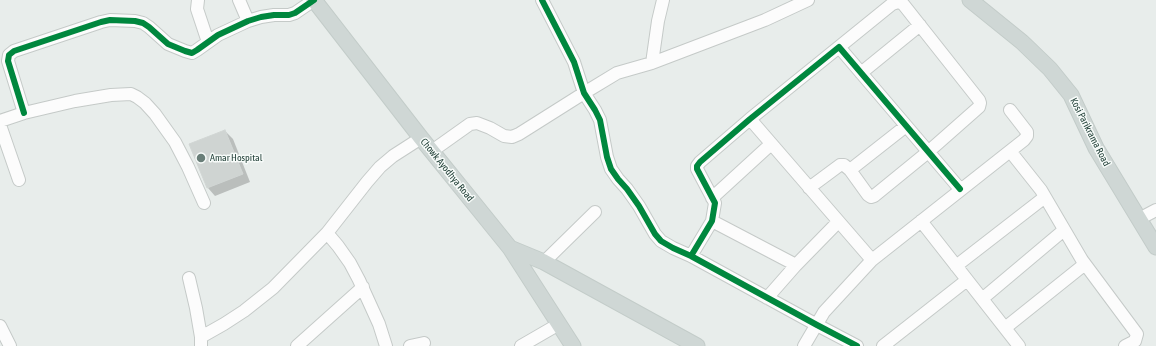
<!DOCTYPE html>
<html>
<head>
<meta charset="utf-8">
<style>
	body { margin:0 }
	canvas { display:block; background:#e8edeb }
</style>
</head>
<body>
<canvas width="1156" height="346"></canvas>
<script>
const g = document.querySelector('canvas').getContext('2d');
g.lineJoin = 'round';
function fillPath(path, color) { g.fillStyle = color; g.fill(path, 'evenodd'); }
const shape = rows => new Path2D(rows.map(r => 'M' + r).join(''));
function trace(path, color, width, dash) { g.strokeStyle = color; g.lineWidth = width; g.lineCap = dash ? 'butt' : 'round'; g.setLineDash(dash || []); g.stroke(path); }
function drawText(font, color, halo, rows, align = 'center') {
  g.font = font + ' "Asap Condensed",sans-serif'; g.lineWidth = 3; g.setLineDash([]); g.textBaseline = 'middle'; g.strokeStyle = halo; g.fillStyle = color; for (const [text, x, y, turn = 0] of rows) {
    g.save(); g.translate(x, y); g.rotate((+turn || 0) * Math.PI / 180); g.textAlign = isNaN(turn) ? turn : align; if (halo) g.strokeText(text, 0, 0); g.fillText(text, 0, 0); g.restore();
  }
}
const shadow = shape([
	[225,131,233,139,250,182,215,196,208,188,191,144]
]);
const building = shape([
	[225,130,243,174,207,188,189,144,225,130]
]);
const minor = shape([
	[198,0,197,9,208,42],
	[239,0,248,21],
	[542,0,574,62,584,93,595,110,600,120,607,157,611,169,618,179,627,189,639,206,655,234,661,241,673,248,691,256,817,325,857,346],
	[839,47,892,4,898,2,903,4,979,100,980,103,979,107,928,152,874,196,871,197,868,195,850,170],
	[652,63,658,21,663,0],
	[861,73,920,25],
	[24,113,8,61,9,55,14,51,101,22,110,20,135,21,143,23,149,27,168,44,185,51,192,53,197,50,218,35,248,21,261,17,274,15,289,15,295,13,314,0],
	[750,119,872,260],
	[0,121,24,113,75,101,111,95,131,94,137,97,145,103,155,114,175,142,188,167,204,203],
	[0,125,19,180],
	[432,151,470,124,477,123,490,128,504,136,512,137,519,134,584,93,617,73,652,63,765,20,808,0],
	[1010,151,1041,190,1082,260,1137,334,1135,341,1125,346],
	[809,188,840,165,844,165,850,170,906,126],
	[712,198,771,144],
	[1139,219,1156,210],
	[712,221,796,265,838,222],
	[921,221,1019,346],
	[327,233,338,246,350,263,359,280,379,324,386,346],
	[691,256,712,221,715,203,697,169,697,166,700,162,750,119,839,47,960,189],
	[544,262,595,212],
	[956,266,1045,197],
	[189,278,196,308,201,337,201,346],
	[767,298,796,265],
	[982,299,1064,230],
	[0,326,10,346],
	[1005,328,1085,264],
	[201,337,224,324,244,311,273,288,327,233,367,182,380,167,393,156,421,138],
	[297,346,363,287],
	[410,346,424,343],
	[521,346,559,324],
	[804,346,824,312,872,260,1024,140,1027,136,1027,132,1010,110],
	[883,346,967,280]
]);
const major = shape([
	[314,0,421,138,510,248,573,346],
	[970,0,1022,42,1050,69,1071,95,1096,148,1156,247],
	[510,248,544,262,697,346]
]);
const cycleway = shape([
	[542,0,574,62,584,93,595,110,600,120,607,157,611,169,618,179,627,189,639,206,655,234,661,241,673,248,691,256,817,325,857,346],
	[24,113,8,61,9,55,14,51,101,22,110,20,135,21,143,23,149,27,168,44,185,51,192,53,197,50,218,35,248,21,261,17,274,15,289,15,295,13,314,0],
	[691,256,712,221,715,203,697,169,697,166,700,162,750,119,839,47,960,189]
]);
const markers = [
	[201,158,5,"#697e78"]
];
const streetNames = [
	["Kosi Parikrama Road",1090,132,63],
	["Chowk Ayodhya Road",447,170,51]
];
const poiNames = [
	["Amar Hospital",210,158]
];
fillPath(shadow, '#0003');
fillPath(building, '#cfd4d2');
trace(building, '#d1d6d4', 1);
trace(minor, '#c5cac8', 14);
trace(major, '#c3ccc9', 17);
trace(minor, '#fcfcfc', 12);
trace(major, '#cfd7d5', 15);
trace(cycleway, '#00873e', 6);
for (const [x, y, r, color] of markers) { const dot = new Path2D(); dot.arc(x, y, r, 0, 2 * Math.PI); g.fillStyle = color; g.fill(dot); trace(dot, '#f7fbf9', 1.5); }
drawText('10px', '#24423a', '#f7fbf9', streetNames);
drawText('10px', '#24423a', '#f7fbf9', poiNames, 'left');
</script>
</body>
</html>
